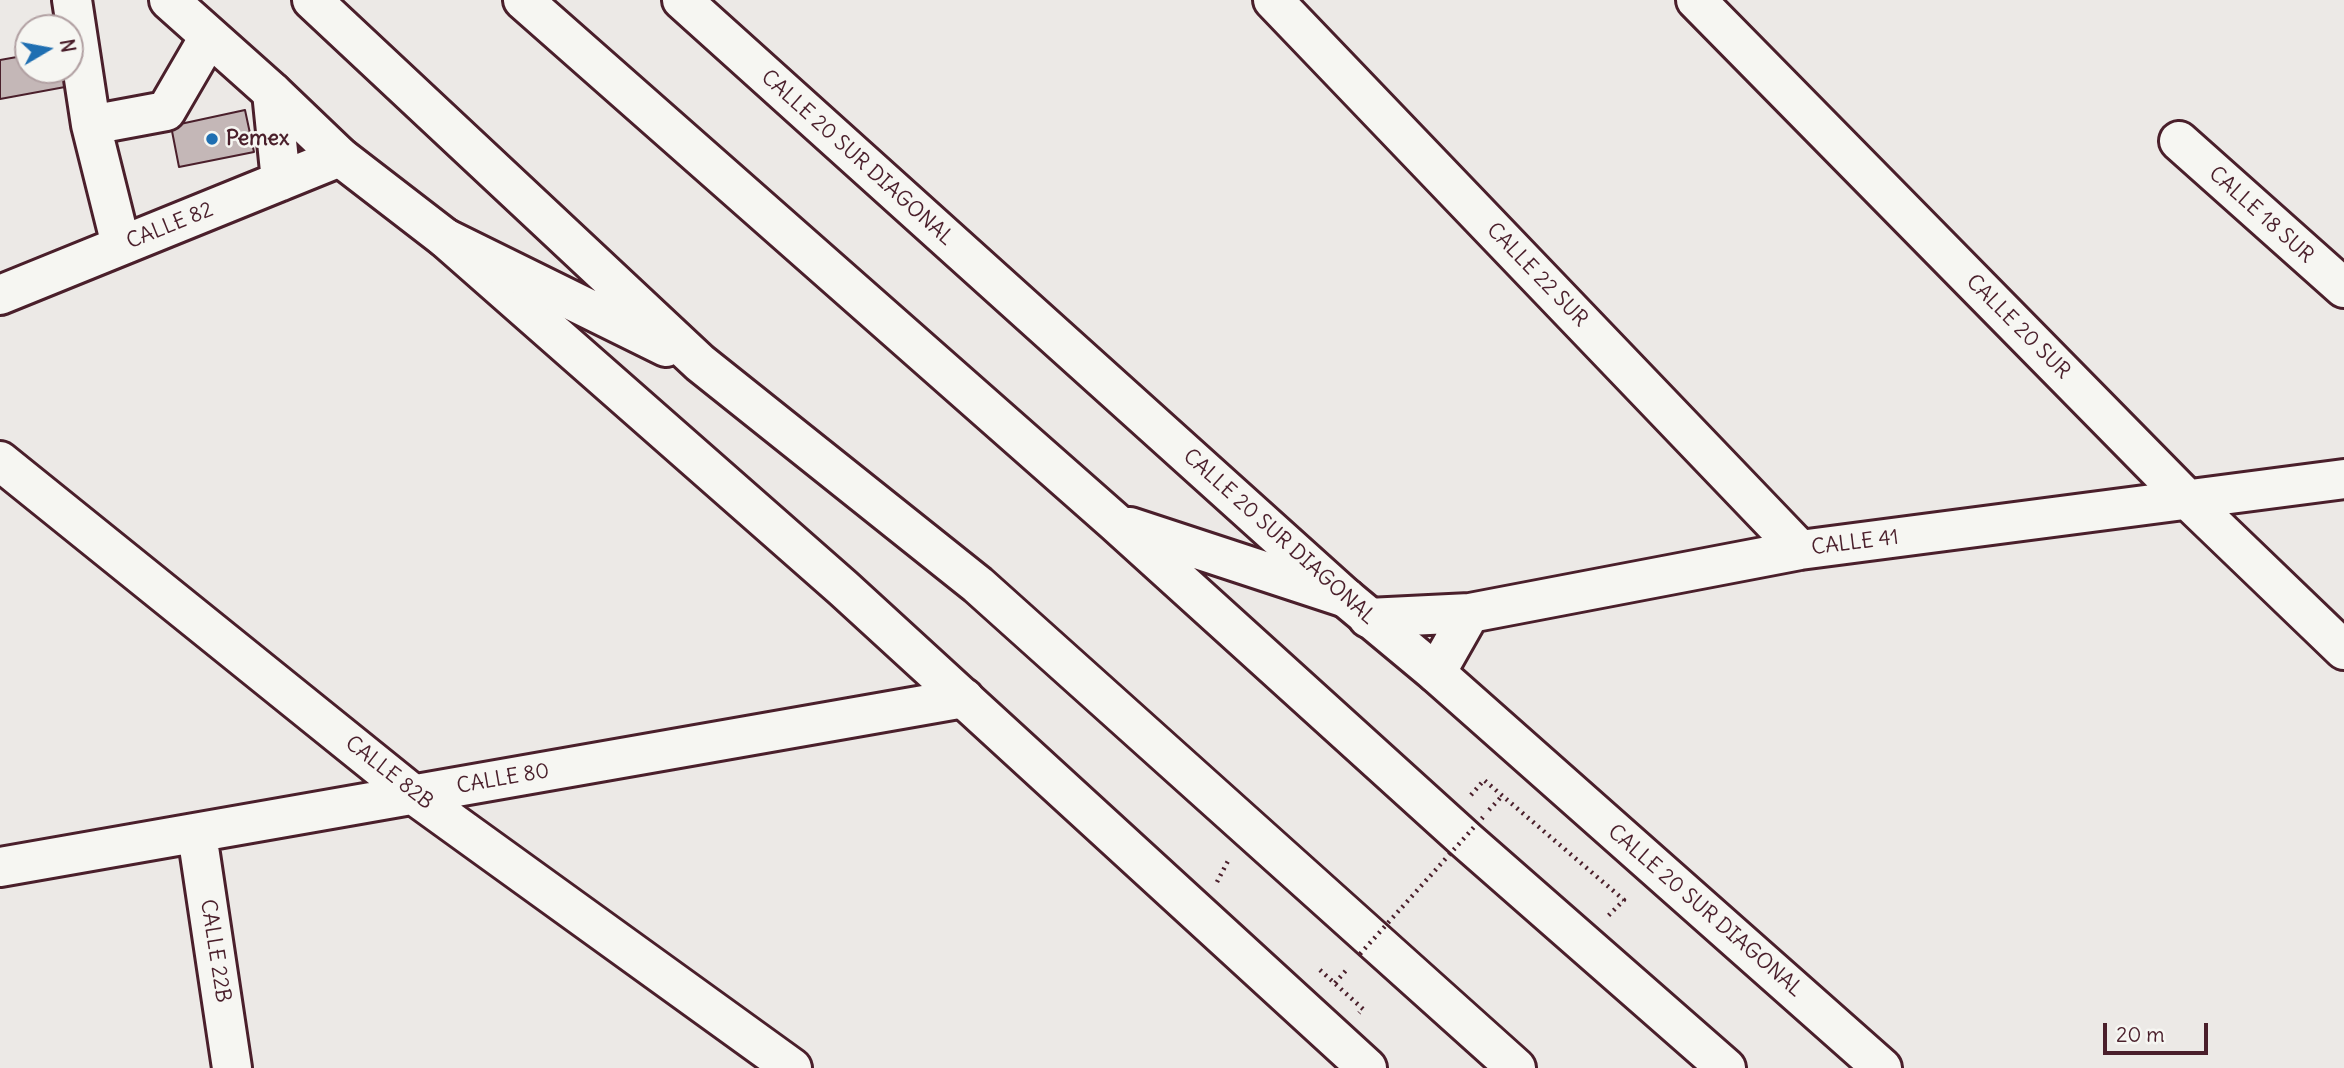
<!DOCTYPE html>
<html>
<head>
<meta charset="utf-8">
<style>
	body { margin:0 }
	#map { position:relative; width:2344px; height:1068px; overflow:hidden; background:#ece9e6; font-family:Delius,sans-serif }
	canvas { display:block }
	.north { position:absolute; left:14px; top:14px; width:70px; height:70px; box-sizing:border-box; background:#f6f6f2; border:2px solid #b1a0a2; border-radius:50%; rotate:80deg; font-size:19px; font-weight:700; line-height:28px; text-align:center; color:#4a1f2b }
	.north::after { content:''; display:block; margin:auto; width:24px; height:32px; background:#1f6fb2; clip-path:polygon(50% 0,100% 100%,50% 72%,0 100%) }
	.scale { position:absolute; left:2103px; top:1023px; width:105px; height:32px; box-sizing:border-box; border:4px solid #4a1f2b; border-top:0; padding-left:9px; font-size:21px; line-height:24px; white-space:nowrap; color:#4a1f2b; -webkit-text-stroke:5px #f6f6f2; paint-order:stroke }
</style>
</head>
<body>
<div id="map">
<canvas width="2344" height="1068"></canvas>
<div class="north">N</div>
<div class="scale">20 m</div>
</div>
<script>
const g = document.querySelector('canvas').getContext('2d');
g.lineJoin = 'round';
function fillPath(path, color) { g.fillStyle = color; g.fill(path, 'evenodd'); }
const shape = rows => new Path2D(rows.map(r => 'M' + r).join(''));
function trace(path, color, width, dash) { g.strokeStyle = color; g.lineWidth = width; g.lineCap = dash ? 'butt' : 'round'; g.setLineDash(dash || []); g.stroke(path); }
function drawText(font, color, halo, rows, align = 'center') {
  g.font = font + ' Delius,sans-serif'; g.lineWidth = 5; g.setLineDash([]); g.textBaseline = 'middle'; g.strokeStyle = halo; g.fillStyle = color; for (const [text, x, y, turn = 0] of rows) {
    g.save(); g.translate(x, y); g.rotate((+turn || 0) * Math.PI / 180); g.textAlign = isNaN(turn) ? turn : align; if (halo) g.strokeText(text, 0, 0); g.fillText(text, 0, 0); g.restore();
  }
}
const building = shape([
	[28,55,28,70,62,70,65,87,0,99,0,60,28,55],
	[245,110,254,152,179,167,171,126,245,110]
]);
const path = shape([
	[1471,795,1484,780,1624,900,1607,917],
	[1489,810,1503,795],
	[1217,882,1229,859],
	[1320,970,1363,1009,1359,1013],
	[1335,983,1348,968]
]);
const minor = shape([
	[72,0,91,125,166,111,209,37],
	[1273,0,1800,550],
	[1696,0,2188,500,2344,650],
	[272,92,281,181],
	[91,125,121,245],
	[2179,141,2344,288],
	[0,295,340,157],
	[0,461,414,795,792,1068],
	[1368,618,1470,613,1800,550,2344,479],
	[1436,673,1470,613],
	[197,834,232,1068],
	[0,867,964,698]
]);
const major = shape([
	[169,0,272,92,340,157,445,238,843,588,1367,1068],
	[682,0,1346,598,1436,673,1882,1068]
]);
const highway = shape([
	[312,0,700,363,978,585,1516,1068],
	[523,0,1115,522,1467,841,1726,1068],
	[445,238,666,347],
	[1130,527,1346,598]
]);
const pathBridge = shape([
	[1360,954,1484,816]
]);
const markers = [
	[212,139,7,"#1f6fb2"]
];
const poiNames = [
	["Pemex",226,139]
];
const streetNames = [
	["CALLE 20 SUR DIAGONAL",857,158,42],
	["CALLE 18 SUR",2261,215,42],
	["CALLE 82",170,226,-22],
	["CALLE 22 SUR",1537,275,46],
	["CALLE 20 SUR",2018,327,45],
	["CALLE 20 SUR DIAGONAL",1279,537,42],
	["CALLE 41",1855,543,-7],
	["CALLE 82B",389,773,38],
	["CALLE 80",503,779,-10],
	["CALLE 20 SUR DIAGONAL",1705,911,41],
	["CALLE 22B",215,951,81]
];
fillPath(building, '#c4b7b7');
trace(building, '#4a1f2b', 2);
trace(minor, '#4a1f2b', 44);
trace(major, '#4a1f2b', 44);
trace(highway, '#4a1f2b', 44);
trace(path, '#4a1f2b', 4.5, [2, 5]);
trace(minor, '#f6f6f2', 38);
trace(major, '#f6f6f2', 38);
trace(highway, '#f6f6f2', 38);
trace(pathBridge, '#4a1f2b', 4.5, [2, 5]);
for (const [x, y, r, color] of markers) { const dot = new Path2D(); dot.arc(x, y, r, 0, 2 * Math.PI); g.fillStyle = color; g.fill(dot); trace(dot, '#f6f6f2', 2.5); }
drawText('bold 21px', '#4a1f2b', '#f6f6f2', poiNames, 'left');
drawText('21px', '#4a1f2b', '#f6f6f2', streetNames);
</script>
</body>
</html>
